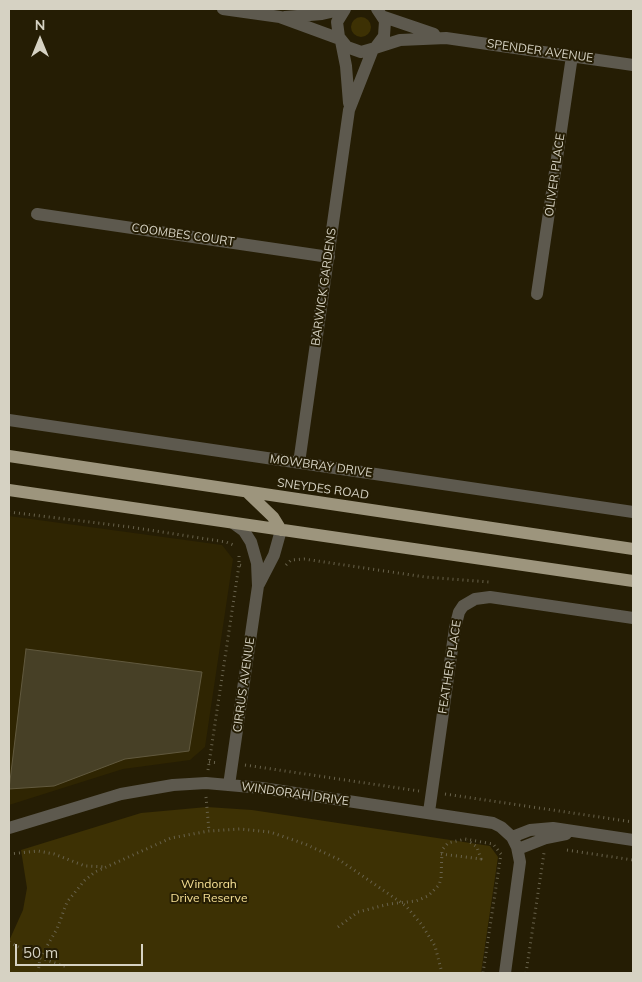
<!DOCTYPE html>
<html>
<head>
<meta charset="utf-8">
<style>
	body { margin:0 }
	#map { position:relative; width:642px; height:982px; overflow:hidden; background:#251d04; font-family:Mulish,sans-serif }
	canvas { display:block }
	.frame { position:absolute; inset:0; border:10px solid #d6d2c3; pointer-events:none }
	.north { position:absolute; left:15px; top:15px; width:50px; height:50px; -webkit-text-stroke:4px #251d04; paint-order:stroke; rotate:0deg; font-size:14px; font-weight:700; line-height:20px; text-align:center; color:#d6d2c3 }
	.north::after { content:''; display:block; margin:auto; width:18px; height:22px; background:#d6d2c3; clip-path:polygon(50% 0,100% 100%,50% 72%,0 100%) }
	.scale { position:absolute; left:15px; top:944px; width:128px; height:22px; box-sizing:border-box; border:2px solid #d6d2c3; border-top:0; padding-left:6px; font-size:15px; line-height:18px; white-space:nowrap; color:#d6d2c3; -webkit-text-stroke:4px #251d04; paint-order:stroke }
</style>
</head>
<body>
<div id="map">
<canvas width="642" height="982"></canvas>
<div class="frame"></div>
<div class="north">N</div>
<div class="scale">50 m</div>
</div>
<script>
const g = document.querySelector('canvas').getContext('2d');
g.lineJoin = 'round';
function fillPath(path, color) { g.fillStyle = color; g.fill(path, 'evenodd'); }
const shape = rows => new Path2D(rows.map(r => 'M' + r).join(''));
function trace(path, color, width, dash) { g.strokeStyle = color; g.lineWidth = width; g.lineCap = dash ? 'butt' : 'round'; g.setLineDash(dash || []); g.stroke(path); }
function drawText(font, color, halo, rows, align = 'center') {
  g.font = font + ' Mulish,sans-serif'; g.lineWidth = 4; g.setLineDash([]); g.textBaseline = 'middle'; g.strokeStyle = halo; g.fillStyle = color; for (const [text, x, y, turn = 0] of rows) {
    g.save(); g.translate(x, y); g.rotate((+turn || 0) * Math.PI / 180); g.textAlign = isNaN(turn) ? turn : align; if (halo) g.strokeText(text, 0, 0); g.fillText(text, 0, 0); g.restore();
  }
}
const built = shape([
	[9,516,222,545,233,559,205,747,190,760,123,769,9,805]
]);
const green = shape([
	'351 27a10 10 0 1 1 20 0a10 10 0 1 1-20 0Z',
	[207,807,252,810,490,846,498,857,481,973,9,973,9,941,23,910,27,888,21,850,141,813]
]);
const building = shape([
	[26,649,202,672,189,751,125,759,54,786,9,789,26,649]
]);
const path = shape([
	[9,512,130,527,226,542,236,546],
	[239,556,239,565,243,566],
	[286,565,291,560,304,559,425,577,489,582],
	[209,762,219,763],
	[245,765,419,791],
	[208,770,239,565],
	[445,794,633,822],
	[206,797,209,831],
	[567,850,633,860],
	[9,854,38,851,54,854,85,866,105,867],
	[441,854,481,859,477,847,467,840],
	[338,927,358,912,389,904,416,901,428,896,439,885,441,879,442,850,448,843,465,839,493,844,501,854,483,973],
	[9,942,40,958,67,967],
	[38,973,40,958,57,929,67,902,85,880,95,872,171,838,209,831,240,829,270,832,305,844,338,859,406,906,422,925,435,946,442,973],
	[526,973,544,853]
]);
const minor = shape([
	[223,9,280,17,340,39],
	[345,9,337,22,339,37,347,47,361,52,375,48,384,36,385,21,377,9],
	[285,17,322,14,344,9],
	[384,17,434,34],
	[341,41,346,66,349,103],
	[375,48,400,40,446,38,633,65],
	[37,214,329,257],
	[537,294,572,56],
	[9,420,633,512],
	[299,463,349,110,373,49],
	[259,584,274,555,281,530],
	[229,785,258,586,257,563,251,542,244,531,233,523],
	[429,812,455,628,459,612,463,606,475,599,490,597,633,618],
	[9,828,121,794,173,785,206,783,262,788,493,823,501,827,512,837,517,847,520,862,505,973],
	[512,837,530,830,553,828,633,840],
	[518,849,546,838,566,834]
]);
const major = shape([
	[9,456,633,549],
	[9,490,633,581],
	[247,492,273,517,281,530]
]);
const streetNames = [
	["SPENDER AVENUE",540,51,8],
	["OLIVER PLACE",555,175,-82],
	["COOMBES COURT",183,235,8],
	["BARWICK GARDENS",324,287,-82],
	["MOWBRAY DRIVE",321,466,8],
	["SNEYDES ROAD",323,489,8],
	["FEATHER PLACE",450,667,-81],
	["CIRRUS AVENUE",244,685,-82],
	["WINDORAH DRIVE",295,794,8]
];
const parkNames = [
	["Windorah",209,884],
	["Drive Reserve",209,898]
];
fillPath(built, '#2f2502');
fillPath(green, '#3d3104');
fillPath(building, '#474026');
trace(building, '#61593e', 1);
trace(path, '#68624c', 3, [1, 4]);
trace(minor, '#5d594e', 12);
trace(major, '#9d957d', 12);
drawText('12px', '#d6d2c3', '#251d04', streetNames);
drawText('12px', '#f7e195', '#251d04', parkNames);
</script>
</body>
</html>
